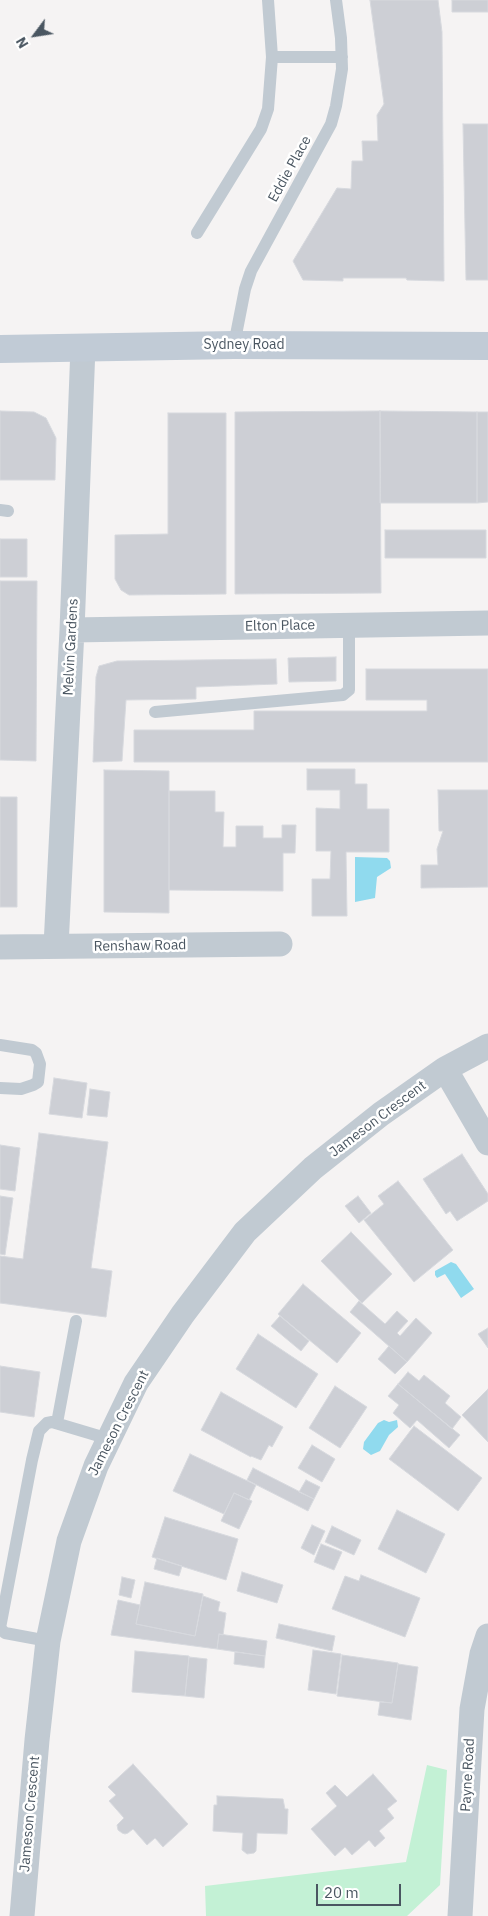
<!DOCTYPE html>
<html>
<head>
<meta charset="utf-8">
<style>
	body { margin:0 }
	#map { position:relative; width:488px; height:1916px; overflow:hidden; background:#f5f3f3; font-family:"IBM Plex Sans",sans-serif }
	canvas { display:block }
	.north { position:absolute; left:10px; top:10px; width:50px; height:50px; -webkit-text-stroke:4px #fff; paint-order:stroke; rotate:239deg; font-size:14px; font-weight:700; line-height:20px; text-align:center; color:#4a5661 }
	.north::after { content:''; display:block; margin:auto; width:18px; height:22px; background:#4a5661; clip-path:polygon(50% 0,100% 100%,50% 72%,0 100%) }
	.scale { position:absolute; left:316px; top:1884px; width:85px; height:22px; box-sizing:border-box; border:2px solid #4a5661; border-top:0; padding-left:6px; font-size:15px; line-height:18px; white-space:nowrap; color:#4a5661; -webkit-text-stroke:4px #fff; paint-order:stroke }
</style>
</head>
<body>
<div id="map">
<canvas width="488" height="1916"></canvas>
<div class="north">N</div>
<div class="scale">20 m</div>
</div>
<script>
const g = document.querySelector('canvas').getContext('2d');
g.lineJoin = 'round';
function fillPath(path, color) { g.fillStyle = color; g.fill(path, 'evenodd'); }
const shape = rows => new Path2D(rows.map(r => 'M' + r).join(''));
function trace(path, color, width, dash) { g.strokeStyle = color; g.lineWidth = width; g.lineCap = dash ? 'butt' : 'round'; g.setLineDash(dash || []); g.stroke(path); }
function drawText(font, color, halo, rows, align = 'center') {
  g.font = font + ' "IBM Plex Sans",sans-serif'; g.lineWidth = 5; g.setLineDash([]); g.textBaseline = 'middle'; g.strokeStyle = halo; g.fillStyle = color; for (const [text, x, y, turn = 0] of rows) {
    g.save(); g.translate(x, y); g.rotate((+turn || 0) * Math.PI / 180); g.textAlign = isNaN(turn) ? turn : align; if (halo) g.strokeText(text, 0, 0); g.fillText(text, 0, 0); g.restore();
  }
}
const green = shape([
	[427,1765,447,1770,440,1885,407,1916,206,1916,205,1886,406,1862]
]);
const water = shape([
	[355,857,387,858,390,861,391,868,377,877,375,898,355,902],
	[451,1262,456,1264,474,1289,461,1298,445,1274,437,1278,435,1275,435,1271],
	[384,1420,389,1422,397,1420,398,1427,389,1435,380,1451,371,1455,363,1449,364,1442,378,1423]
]);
const building = shape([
	[370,0,438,0,442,32,444,281,407,280,406,278,343,278,343,281,303,280,293,261,337,188,351,189,352,161,363,161,362,141,378,141,377,115,384,104,370,0],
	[452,0,488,0,488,12,452,12,452,0],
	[463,124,488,124,488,280,466,280,463,124],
	[0,411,34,412,46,418,56,438,55,480,0,480,0,411],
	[380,411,381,593,235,594,235,412,380,411],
	[380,411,477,412,477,503,380,503,380,411],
	[477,412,488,412,488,502,477,503,477,412],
	[168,413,226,413,226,594,129,595,121,590,115,579,115,535,168,534,168,413],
	[385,530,486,530,486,558,385,558,385,530],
	[0,539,27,539,27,577,0,577,0,539],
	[0,581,37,581,36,761,0,760,0,581],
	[336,657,336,681,289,682,288,658,336,657],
	[276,659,277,684,196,687,196,699,126,700,122,761,93,762,96,677,99,666,117,661,276,659],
	[366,669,488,669,488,762,134,762,134,730,254,730,254,711,427,711,427,700,366,700,366,669],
	[307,769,355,769,355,784,367,784,367,809,389,809,389,852,346,852,347,916,312,916,312,879,330,879,331,851,316,851,316,808,340,809,340,790,307,790,307,769],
	[104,770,169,771,169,913,104,912,104,770],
	[438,790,488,790,488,887,421,888,421,865,438,865,437,849,443,831,439,831,438,790],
	[169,791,215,791,215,812,224,812,223,847,236,847,236,826,263,826,263,838,282,838,282,825,296,825,295,853,283,853,283,891,169,890,169,791],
	[0,797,17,797,17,907,0,907,0,797],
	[54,1078,87,1083,82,1118,49,1114,54,1078],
	[90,1089,110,1092,107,1117,87,1115,90,1089],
	[39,1133,108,1142,91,1268,112,1271,106,1317,0,1303,0,1256,23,1259,39,1133],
	[0,1145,20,1148,15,1191,0,1189,0,1145],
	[462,1154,488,1194,488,1201,457,1221,450,1211,446,1214,423,1179,462,1154],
	[398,1181,453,1250,414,1282,364,1220,384,1204,378,1196,398,1181],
	[0,1196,13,1198,5,1255,0,1254,0,1196],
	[358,1196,371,1213,359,1223,345,1206,358,1196],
	[351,1232,392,1274,362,1303,321,1261,351,1232],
	[303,1284,361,1333,337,1363,278,1314,303,1284],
	[359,1301,385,1324,397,1311,408,1321,397,1333,400,1336,416,1318,432,1333,407,1362,350,1312,359,1301],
	[280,1316,309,1341,301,1351,271,1326,280,1316],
	[488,1328,488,1348,478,1334,488,1328],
	[258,1334,318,1374,296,1408,236,1369,258,1334],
	[389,1346,407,1362,395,1374,378,1359,389,1346],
	[0,1366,40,1372,34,1417,0,1412,0,1366],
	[408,1372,419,1381,424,1375,450,1396,445,1403,461,1417,452,1429,398,1384,408,1372],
	[398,1384,460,1435,449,1448,417,1420,410,1428,393,1413,399,1405,388,1396,398,1384],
	[335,1386,367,1407,340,1448,309,1428,335,1386],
	[488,1389,488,1442,462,1415,488,1389],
	[221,1392,283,1427,272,1447,269,1445,261,1460,251,1456,251,1457,201,1430,221,1392],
	[414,1426,482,1478,458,1511,389,1459,414,1426],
	[312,1445,335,1459,322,1482,298,1468,312,1445],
	[190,1454,256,1485,249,1500,234,1493,224,1514,173,1491,190,1454],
	[253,1468,314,1499,308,1511,247,1480,253,1468],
	[306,1480,320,1487,314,1499,299,1492,306,1480],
	[234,1493,252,1501,239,1529,221,1521,234,1493],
	[397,1510,445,1534,426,1573,378,1549,397,1510],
	[165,1517,238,1539,226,1580,152,1557,165,1517],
	[312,1525,325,1531,314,1555,301,1548,312,1525],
	[332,1526,361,1540,354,1555,325,1542,332,1526],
	[321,1544,342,1552,334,1570,314,1562,321,1544],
	[157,1558,182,1566,179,1576,154,1569,157,1558],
	[242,1572,283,1585,277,1603,237,1591,242,1572],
	[361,1575,420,1598,405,1637,332,1609,345,1576,359,1581,361,1575],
	[122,1577,135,1580,131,1598,119,1595,122,1577],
	[145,1582,203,1594,195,1636,136,1624,145,1582],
	[203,1596,220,1602,218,1611,226,1613,223,1635,219,1634,217,1649,111,1635,118,1600,140,1605,136,1624,195,1636,203,1596],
	[279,1624,335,1636,332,1651,276,1638,279,1624],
	[219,1634,267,1641,265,1656,217,1649,219,1634],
	[313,1650,341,1654,336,1694,308,1690,313,1650],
	[135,1651,189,1656,185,1696,132,1692,135,1651],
	[235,1652,265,1656,264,1668,234,1664,235,1652],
	[342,1655,398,1663,392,1703,337,1696,342,1655],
	[189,1657,207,1659,204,1698,185,1696,189,1657],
	[398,1664,418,1667,411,1720,378,1715,380,1702,392,1703,398,1664],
	[133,1764,188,1824,163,1847,155,1838,147,1845,133,1829,128,1833,125,1834,122,1833,118,1830,117,1825,124,1818,109,1801,116,1795,108,1787,133,1764],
	[373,1774,397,1801,387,1809,394,1818,379,1831,385,1838,375,1847,369,1840,352,1855,345,1847,335,1856,311,1829,337,1806,326,1793,335,1785,347,1797,373,1774],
	[217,1796,283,1799,285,1809,288,1809,287,1834,257,1833,256,1851,254,1853,247,1854,242,1850,243,1833,213,1831,214,1805,217,1805,217,1796]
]);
const service = shape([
	[272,57,342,57],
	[197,233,261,129,268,109,272,57,268,0],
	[234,345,245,289,251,271,331,124,336,106,342,69,341,38,336,0],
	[0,510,8,511],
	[155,712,343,695,349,690,349,625],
	[0,1045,32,1050,36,1053,40,1064,38,1082,33,1085,21,1089,0,1088],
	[57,1423,76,1321],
	[48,1641,5,1633,0,1628,32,1460,39,1431,47,1423,52,1422,109,1439]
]);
const minor = shape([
	[72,630,488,623],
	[56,946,72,630,83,347],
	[0,947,280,944],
	[445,1069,488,1143],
	[22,1916,37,1740,48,1641,69,1541,96,1466,136,1383,183,1314,245,1232,313,1168,381,1114,445,1069,488,1046],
	[460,1916,472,1709,482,1654,488,1636]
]);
const secondary = shape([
	[0,349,234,345,488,346]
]);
const streetNames = [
	["Eddie Place",290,169,-61],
	["Sydney Road",244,345],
	["Elton Place",280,626,-1],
	["Melvin Gardens",71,647,-87],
	["Renshaw Road",140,946,-1],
	["Jameson Crescent",378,1119,-37],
	["Jameson Crescent",119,1423,-63],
	["Payne Road",468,1775,-87],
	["Jameson Crescent",30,1814,-85]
];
fillPath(green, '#c3f1d5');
fillPath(water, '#90daee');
fillPath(building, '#cdcfd5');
trace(building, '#d7d9de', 1);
trace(service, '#c1cad2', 12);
trace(minor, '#c1cad2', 25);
trace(secondary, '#c1cbd6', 28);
drawText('14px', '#4a5661', '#fff', streetNames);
</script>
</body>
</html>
